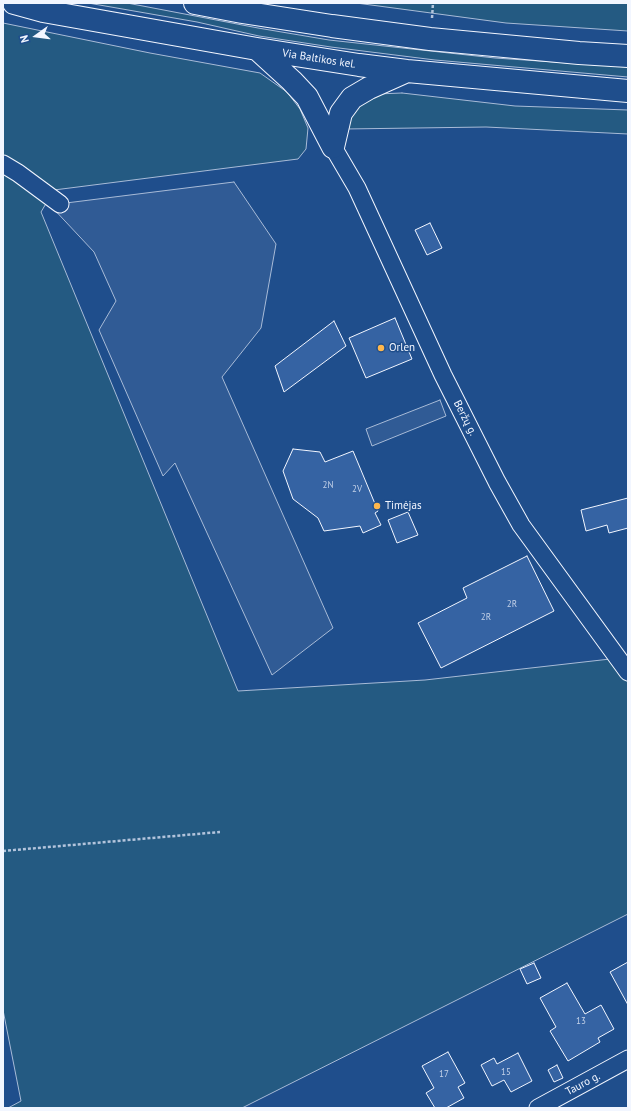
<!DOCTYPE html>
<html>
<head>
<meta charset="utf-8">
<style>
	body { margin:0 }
	#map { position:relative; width:631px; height:1111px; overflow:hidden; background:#1f4e8c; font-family:"PT Sans",sans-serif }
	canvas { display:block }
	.frame { position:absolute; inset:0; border:4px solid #f2f6ff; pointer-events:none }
	.north { position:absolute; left:16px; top:16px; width:40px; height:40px; -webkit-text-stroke:3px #1f4e8c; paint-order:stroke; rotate:256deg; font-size:11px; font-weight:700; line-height:16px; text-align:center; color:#f2f6ff }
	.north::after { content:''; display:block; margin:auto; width:14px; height:18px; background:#f2f6ff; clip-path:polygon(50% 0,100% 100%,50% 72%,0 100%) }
</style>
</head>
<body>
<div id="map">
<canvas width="631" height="1111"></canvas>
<div class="frame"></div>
<div class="north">N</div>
</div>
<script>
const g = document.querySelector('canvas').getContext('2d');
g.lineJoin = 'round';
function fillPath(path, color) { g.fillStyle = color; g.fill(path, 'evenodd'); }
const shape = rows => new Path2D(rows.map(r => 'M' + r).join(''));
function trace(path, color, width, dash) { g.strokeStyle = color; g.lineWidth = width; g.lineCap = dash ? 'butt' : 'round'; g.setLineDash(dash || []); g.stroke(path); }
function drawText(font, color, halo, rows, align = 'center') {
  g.font = font + ' "PT Sans",sans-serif'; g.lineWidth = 3; g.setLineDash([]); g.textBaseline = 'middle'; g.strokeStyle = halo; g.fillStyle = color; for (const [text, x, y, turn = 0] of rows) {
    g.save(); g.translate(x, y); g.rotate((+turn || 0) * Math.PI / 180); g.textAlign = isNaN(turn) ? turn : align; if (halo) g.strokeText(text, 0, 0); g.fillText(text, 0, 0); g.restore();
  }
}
const green = shape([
	[88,3,127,3,258,28,329,40,495,58,628,67,628,77,435,60,331,47,259,36,197,22,88,3],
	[356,3,628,3,628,31,506,23,356,3],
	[3,23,150,53,260,73,287,92,300,109,308,128,306,149,298,159,54,190,41,212,238,691,425,680,619,658,628,672,628,914,242,1108,8,1108,21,1101,3,1010,3,23],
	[402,93,515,106,628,110,628,134,486,127,345,129,351,112,377,94,402,93]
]);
const parking = shape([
	[234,182,276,244,261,328,222,377,333,628,272,675,175,463,163,476,99,330,116,301,94,252,50,205,234,182],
	[440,400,446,416,372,446,366,429,440,400]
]);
const building = shape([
	[430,223,442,248,427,255,415,230,430,223],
	[395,318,412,359,366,378,349,338,395,318],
	[334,321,346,346,284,392,275,366,334,321],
	[293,449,320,452,325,462,353,451,378,511,375,513,381,525,363,533,360,526,324,531,318,518,293,499,283,471,293,449],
	[628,498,628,528,609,533,607,525,586,531,581,510,628,498],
	[408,512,418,535,397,543,388,520,408,512],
	[527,556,554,611,441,668,418,623,467,598,463,588,527,556],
	[628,962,628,1005,610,972,628,962],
	[534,963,541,978,527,984,520,969,534,963],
	[567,983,585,1014,601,1005,614,1029,598,1038,600,1042,568,1061,550,1031,556,1027,540,998,567,983],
	[448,1052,465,1083,458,1087,464,1098,446,1108,435,1108,426,1093,434,1088,422,1066,448,1052],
	[518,1053,532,1081,511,1092,504,1080,492,1086,481,1065,494,1058,497,1064,518,1053],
	[557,1065,563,1078,554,1082,548,1070,557,1065]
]);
const path = shape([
	[432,18,433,3],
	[3,851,220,832]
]);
const minor = shape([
	[333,147,357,188,443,375,497,482,521,525,628,672],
	[3,164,18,173,60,204],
	[538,1108,628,1059]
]);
const trunk = shape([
	[14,3,43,11,257,49,359,65,407,71,628,91],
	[195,3,242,12,332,26,430,39,579,53,628,56],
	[257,49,292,81,307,97,333,147],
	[333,147,341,113,352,98,369,88,407,71]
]);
const markers = [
	[381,348,4,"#ffb74d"],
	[377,506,4,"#ffb74d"]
];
const numberNames = [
	["2N",328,485],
	["2V",357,489],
	["2R",512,604],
	["2R",486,617],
	["13",581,1021],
	["15",506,1072],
	["17",444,1074]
];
const streetNames = [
	["Via Baltikos kel.",319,59,9],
	["Beržų g.",465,418,63],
	["Tauro g.",583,1084,-28]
];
const poiNames = [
	["Orlen",389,348],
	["Timėjas",385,506]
];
fillPath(green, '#245a82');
trace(green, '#a8bbd7', 1);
fillPath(parking, '#305b95');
trace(parking, '#a8bbd7', 1);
fillPath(building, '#3563a3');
trace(building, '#f2f6ff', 1);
trace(minor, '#f2f6ff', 19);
trace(trunk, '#f2f6ff', 24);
trace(path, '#b3c4dc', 2.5, [3, 2]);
trace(minor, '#1f4e8c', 17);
trace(trunk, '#1f4e8c', 22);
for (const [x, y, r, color] of markers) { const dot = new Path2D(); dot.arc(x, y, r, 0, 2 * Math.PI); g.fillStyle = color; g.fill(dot); trace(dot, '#1f4e8c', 1.5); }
drawText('9px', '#c3d1e8', null, numberNames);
drawText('11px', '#f2f6ff', '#1f4e8c', streetNames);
drawText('11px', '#f2f6ff', '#1f4e8c', poiNames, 'left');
</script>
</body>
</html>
